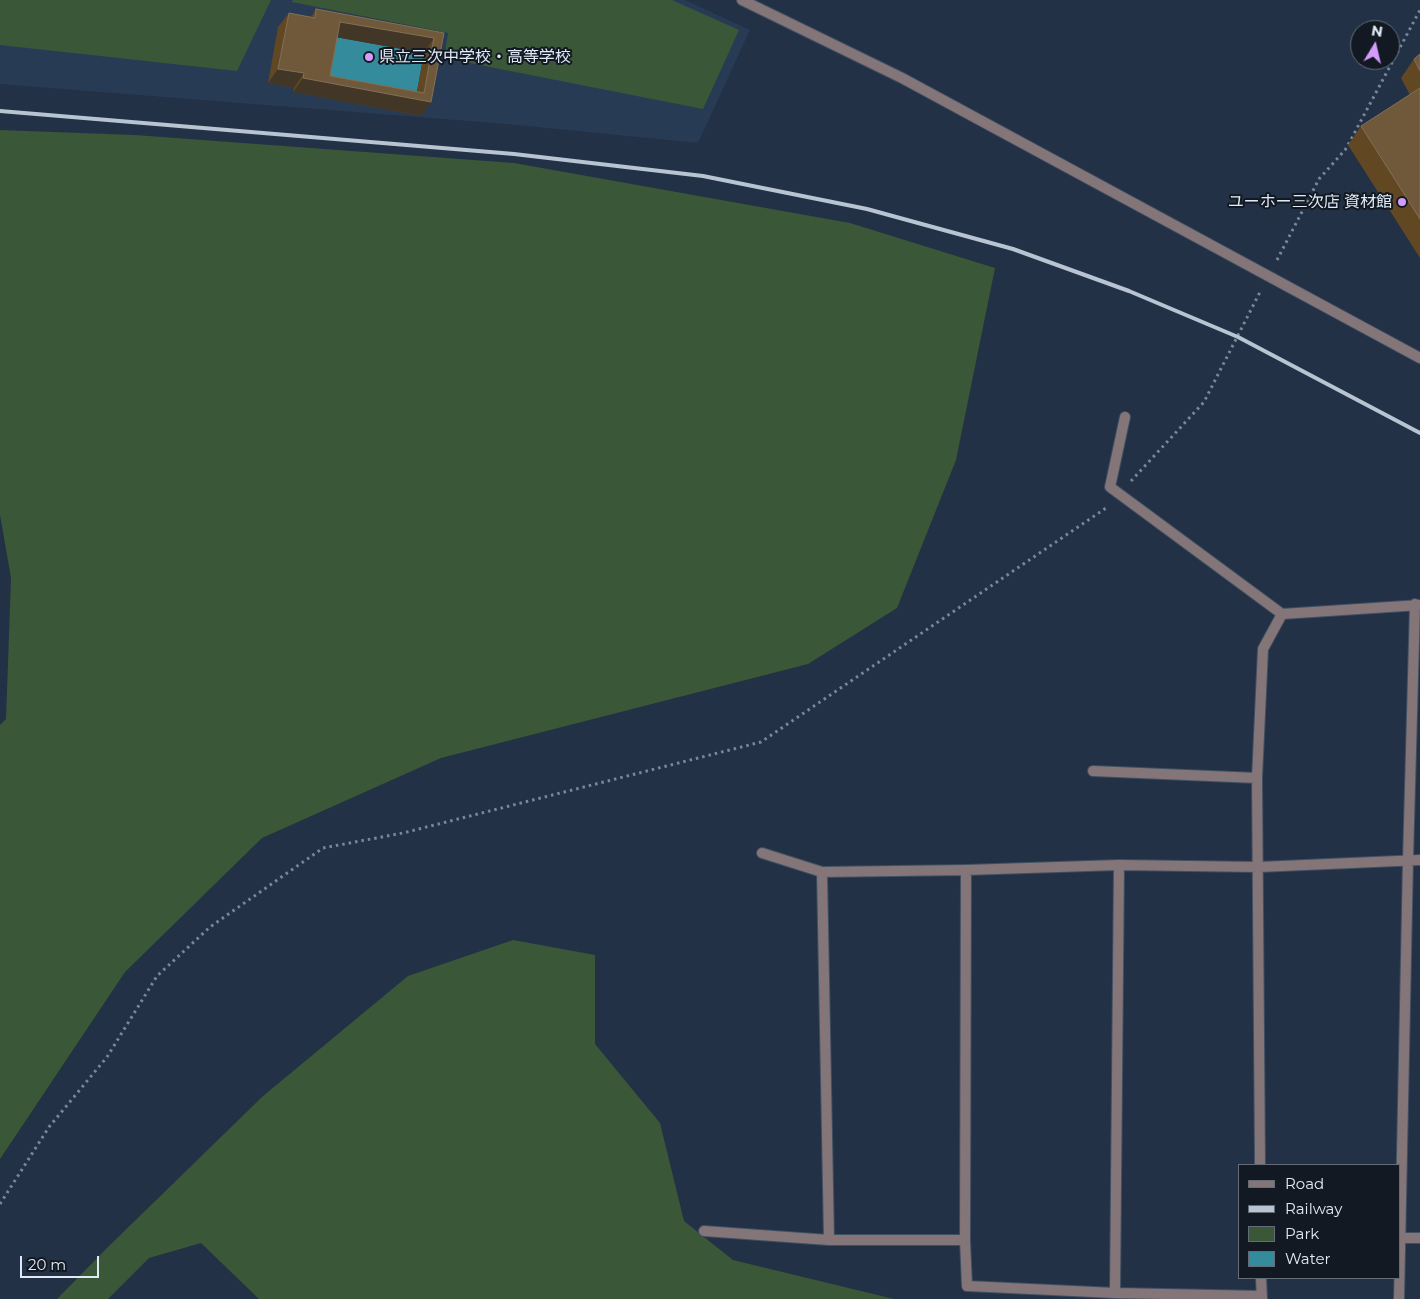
<!DOCTYPE html>
<html>
<head>
<meta charset="utf-8">
<style>
	body { margin:0 }
	#map { position:relative; width:1420px; height:1299px; overflow:hidden; background:#223146; font-family:Montserrat,sans-serif }
	canvas { display:block }
	.legend { position:absolute; left:1238px; top:1164px; width:162px; height:115px; box-sizing:border-box; background:#121922; border:1px solid #646d77; margin:0; padding:6px 9px; list-style:none; font-size:15px; color:#e0eaf7 }
	.legend li { display:flex; align-items:center; gap:10px; height:25px }
	.legend b { width:25px; border:1px solid #646d77 }
	.north { position:absolute; left:1350px; top:20px; width:50px; height:50px; box-sizing:border-box; background:#121922; border:1px solid #646d77; border-radius:50%; rotate:9deg; font-size:14px; font-weight:700; line-height:20px; text-align:center; color:#e0eaf7 }
	.north::after { content:''; display:block; margin:auto; width:18px; height:22px; background:#d39cfc; clip-path:polygon(50% 0,100% 100%,50% 72%,0 100%) }
	.scale { position:absolute; left:20px; top:1256px; width:79px; height:22px; box-sizing:border-box; border:2px solid #e0eaf7; border-top:0; padding-left:6px; font-size:15px; line-height:18px; white-space:nowrap; color:#e0eaf7; -webkit-text-stroke:4px #121922; paint-order:stroke }
</style>
</head>
<body>
<div id="map">
<canvas width="1420" height="1299"></canvas>
<ul class="legend">
<li><b style="height:6px;background:#847578"></b>Road</li>
<li><b style="height:6px;background:#b9c4d2"></b>Railway</li>
<li><b style="height:14px;background:#3a5738"></b>Park</li>
<li><b style="height:14px;background:#338b9b"></b>Water</li>
</ul>
<div class="north">N</div>
<div class="scale">20 m</div>
</div>
<script>
const g = document.querySelector('canvas').getContext('2d');
g.lineJoin = 'round';
function fillPath(path, color) { g.fillStyle = color; g.fill(path, 'evenodd'); }
const shape = rows => new Path2D(rows.map(r => 'M' + r).join(''));
function trace(path, color, width, dash) { g.strokeStyle = color; g.lineWidth = width; g.lineCap = dash ? 'butt' : 'round'; g.setLineDash(dash || []); g.stroke(path); }
function drawText(font, color, halo, rows, align = 'center') {
  g.font = font + ' Montserrat,"Noto Sans JP",sans-serif'; g.lineWidth = 4; g.setLineDash([]); g.textBaseline = 'middle'; g.strokeStyle = halo; g.fillStyle = color; for (const [text, x, y, turn = 0] of rows) {
    g.save(); g.translate(x, y); g.rotate((+turn || 0) * Math.PI / 180); g.textAlign = isNaN(turn) ? turn : align; if (halo) g.strokeText(text, 0, 0); g.fillText(text, 0, 0); g.restore();
  }
}
const built = shape([
	[0,0,685,0,750,30,698,143,507,124,0,84]
]);
const green = shape([
	[0,0,271,0,237,71,0,45],
	[293,0,672,0,739,30,703,109,444,58,448,33,292,2],
	[0,130,135,135,514,163,850,223,995,268,956,460,897,608,808,664,441,758,262,838,125,972,0,1159,0,725,6,719,11,578,0,515],
	[513,940,595,955,595,1044,660,1123,684,1221,733,1260,894,1299,259,1299,201,1243,149,1258,108,1299,57,1299,108,1247,263,1096,408,976]
]);
const water = shape([
	[330,36,424,53,414,108,320,91]
]);
const path = shape([
	[1277,260,1319,179,1345,150,1348,145,1420,10],
	[1131,481,1204,402,1260,292],
	[0,1204,49,1127,107,1057,157,976,210,927,323,848,403,833,761,742,1106,508]
]);
const street = shape([
	[742,0,902,78,1420,358],
	[1125,417,1110,487,1282,614],
	[1093,771,1257,778],
	[762,853,822,872,966,870,1119,865,1259,867,1420,860],
	[1119,865,1115,1293,1262,1296],
	[966,870,965,1240,967,1286,1115,1293],
	[822,872,829,1240],
	[1260,1165,1257,778,1263,649,1282,614,1420,605],
	[704,1231,829,1240,965,1240],
	[1399,1238,1420,1238],
	[1261,1278,1262,1299],
	[1399,1299,1408,860,1415,604]
]);
const rail = shape([
	[0,111,514,154,703,176,867,209,1013,249,1129,291,1238,337,1420,433]
]);
const wall = shape([
	[316,9,444,33,431,102,421,116,293,92,294,88,268,83,278,27,289,13,311,17],
	[337,37,424,53,417,92,330,76],
	[1420,54,1420,258,1348,145,1361,126,1410,95,1401,78,1414,59]
]);
const shadedWall = shape([
	[340,22,434,38,424,53,330,36],
	[278,69,304,73,294,88,268,83],
	[303,78,431,102,421,116,293,92]
]);
const building = shape([
	[316,9,444,33,431,102,303,78,304,73,278,69,289,13,315,18,316,9],
	[340,22,434,38,424,93,330,76,340,22],
	[1420,54,1420,71,1414,59,1420,54],
	[1420,88,1420,219,1361,126,1420,88]
]);
const markers = [
	[369,57,5,"#d39cfc"],
	[1402,202,5,"#d39cfc"]
];
const poiNames = [
	["県立三次中学校・高等学校",379,57],
	["ユーホー三次店 資材館",1392,202,"right"]
];
fillPath(built, '#283b54');
fillPath(green, '#3a5738');
fillPath(water, '#338b9b');
trace(street, '#404f62', 12);
trace(path, '#7a8798', 3, [2.5, 4]);
trace(street, '#847578', 10);
trace(rail, '#b9c4d2', 4);
fillPath(wall, '#624723');
fillPath(shadedWall, '#423727');
fillPath(building, '#6f593a');
trace(building, '#817057', 1);
for (const [x, y, r, color] of markers) { const dot = new Path2D(); dot.arc(x, y, r, 0, 2 * Math.PI); g.fillStyle = color; g.fill(dot); trace(dot, '#121922', 2); }
drawText('16px', '#e0eaf7', '#121922', poiNames, 'left');
</script>
</body>
</html>
